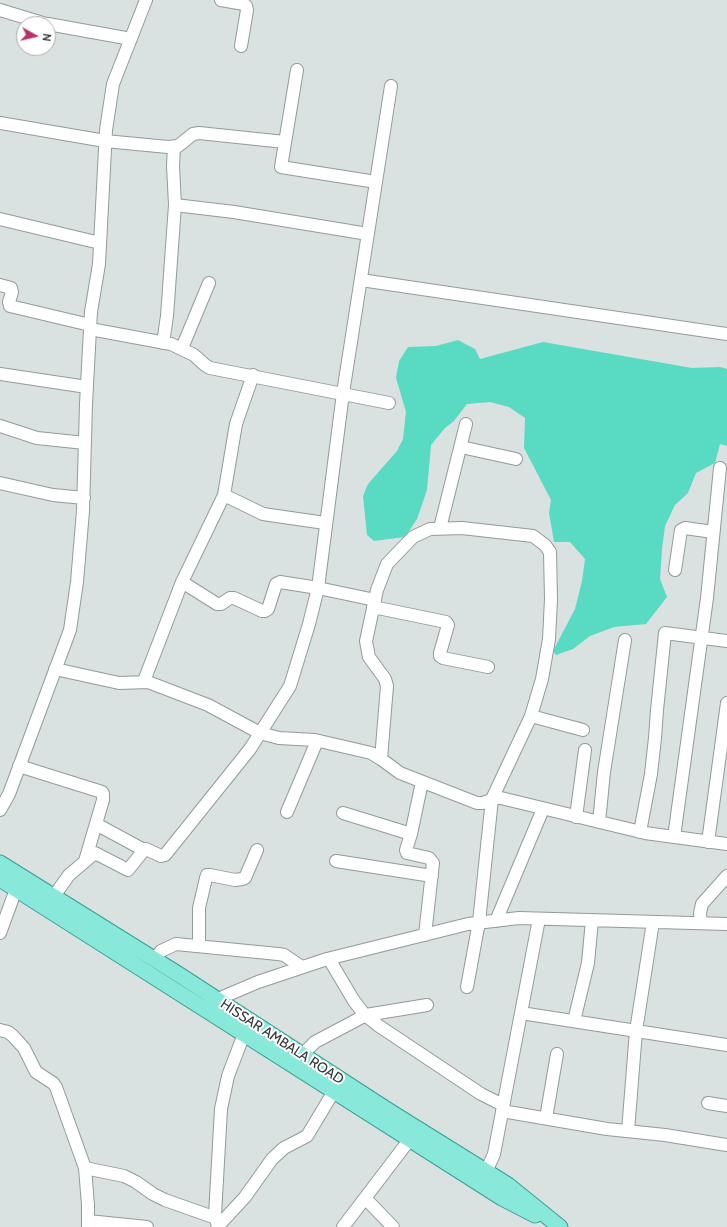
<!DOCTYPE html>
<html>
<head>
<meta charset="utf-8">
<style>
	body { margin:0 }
	#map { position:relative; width:727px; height:1227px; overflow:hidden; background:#d9e2e0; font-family:Cabin,sans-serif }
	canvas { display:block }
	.north { position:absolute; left:16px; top:16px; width:40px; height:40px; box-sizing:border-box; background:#fff; border:1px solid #aeafaf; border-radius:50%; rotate:98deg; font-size:11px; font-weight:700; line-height:16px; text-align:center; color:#353837 }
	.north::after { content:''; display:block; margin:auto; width:14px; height:18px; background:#bb306a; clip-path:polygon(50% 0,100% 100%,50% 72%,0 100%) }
</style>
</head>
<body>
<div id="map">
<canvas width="727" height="1227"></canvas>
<div class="north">N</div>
</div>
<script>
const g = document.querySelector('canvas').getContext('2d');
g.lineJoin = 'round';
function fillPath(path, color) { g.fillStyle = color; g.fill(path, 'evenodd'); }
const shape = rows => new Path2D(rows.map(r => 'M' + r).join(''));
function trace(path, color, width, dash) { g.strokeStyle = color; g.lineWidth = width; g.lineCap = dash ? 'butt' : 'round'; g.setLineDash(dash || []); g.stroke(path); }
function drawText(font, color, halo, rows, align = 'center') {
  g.font = font + ' Cabin,sans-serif'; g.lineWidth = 4; g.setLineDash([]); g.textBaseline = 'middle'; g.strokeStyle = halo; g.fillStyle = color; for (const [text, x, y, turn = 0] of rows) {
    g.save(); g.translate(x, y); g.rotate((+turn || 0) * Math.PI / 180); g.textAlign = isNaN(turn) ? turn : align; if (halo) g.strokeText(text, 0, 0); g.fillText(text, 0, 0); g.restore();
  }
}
const water = shape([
	[458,340,475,349,480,359,543,342,692,368,720,367,727,369,727,446,720,444,715,463,696,473,688,493,675,505,665,526,662,549,660,579,667,597,646,624,614,627,590,636,573,649,556,655,553,651,575,609,582,581,585,559,570,542,554,542,549,513,551,500,524,448,525,418,509,407,490,402,467,404,454,421,445,428,431,445,427,490,417,519,405,537,374,541,367,535,363,496,368,484,397,451,403,439,406,412,396,378,399,361,408,347,436,346]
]);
const minor = shape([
	[221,0,244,4,246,6,247,10,241,46],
	[0,10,46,24],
	[48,24,131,39],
	[297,70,281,167,376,182],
	[0,123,105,141,168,147,178,146,193,134,199,133,285,142],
	[175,205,234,212,368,234],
	[0,219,100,243],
	[361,280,727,334],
	[0,285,11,288,12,292,9,302,10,306,90,325],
	[90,329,171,344,194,355,205,365,210,368,389,403],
	[163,343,167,316,175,205,173,166,174,147],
	[182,348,209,283],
	[0,374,87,387],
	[0,426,37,438,85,443],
	[461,447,516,459],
	[0,483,53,495,84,498],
	[224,495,263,514,325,523],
	[440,528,466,424],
	[675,570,681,530,685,528,713,532],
	[182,582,217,604,221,604,230,598,234,598,262,611,265,611,268,609,276,584,280,582,318,588,375,600],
	[373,607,446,622,448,625,440,653,440,656,443,658,488,667],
	[55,669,119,683,148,682,208,705,260,733,279,738,315,740,371,753,381,759,400,773,477,803,483,803,496,798,501,798,645,833,727,844],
	[144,681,182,582,224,495,236,424,253,375],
	[531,716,583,730],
	[381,759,387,686,385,679,369,657,366,641,377,590,387,564,413,537,430,529,462,528,533,536,545,545,550,552,551,599,549,639,542,679,531,716,492,799,479,922,467,987],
	[19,766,102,792,103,794,103,800,85,861],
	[422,782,411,834,406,850,407,853,429,858,433,863,425,935],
	[0,810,9,794,70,630,77,582,83,511,86,404,90,329,91,312,99,264,106,130,113,84,146,0],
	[287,812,317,741],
	[343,813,411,834],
	[576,817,585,750],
	[599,822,604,772,625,640],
	[96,824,144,850],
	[640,832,651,774,655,738,657,710,665,633,727,641],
	[674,837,707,598,720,468],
	[708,842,727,703],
	[336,861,432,876],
	[49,903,69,875,95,853,128,870,144,850,146,849,161,856,165,855,250,749,290,686,309,624,318,588,343,393,391,86],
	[496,921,543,809],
	[701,923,700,913,702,904,727,876],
	[0,933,19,881],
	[199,946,199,908,206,878,207,875,210,875,235,880,242,879,245,878,257,850],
	[155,959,161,951,176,944,278,954,284,955,302,967],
	[329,959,354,1001,364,1014,379,1026,481,1094,503,1105],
	[211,1002,258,982,327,959,468,924,519,918,727,924],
	[521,1013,727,1045],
	[574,1021,588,963,592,920],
	[0,1030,8,1032,13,1036,24,1048,36,1072,53,1083,56,1087,85,1168,88,1205,88,1227],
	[302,1055,315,1042,366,1015,427,1005],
	[708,1103,727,1106],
	[502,1111,607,1129,665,1135,727,1145],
	[546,1118,557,1054],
	[628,1131,636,1031,653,922],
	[85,1168,124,1176,136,1182,153,1194,165,1200,216,1218],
	[486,1172,494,1154,539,919],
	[365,1198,393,1227],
	[88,1221,147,1227],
	[219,1225,245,1197,272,1159,284,1148,307,1136,334,1091],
	[218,1227,215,1215,221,1109,228,1076,244,1034],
	[343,1227,410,1139]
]);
const major = shape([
	[0,863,178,974,389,1111,508,1185,560,1227],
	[0,879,502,1198,535,1215]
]);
const streetNames = [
	["HISSAR AMBALA ROAD",282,1042,33]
];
fillPath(water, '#59dac3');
trace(minor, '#939b99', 14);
trace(major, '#38a191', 17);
trace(minor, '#fff', 12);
trace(major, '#88e8da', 15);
drawText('14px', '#353837', '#fff', streetNames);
</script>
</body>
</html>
